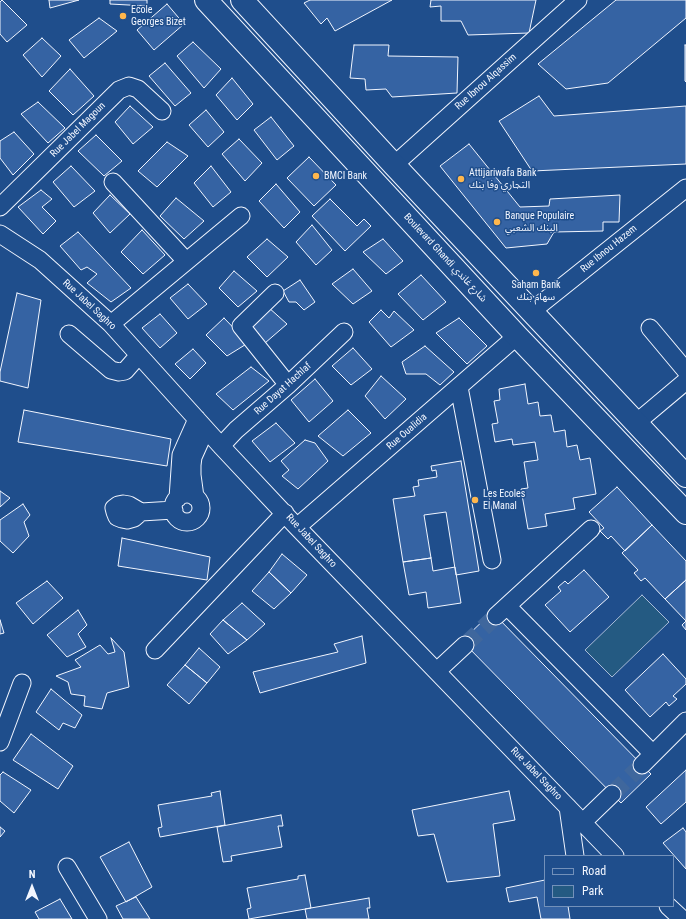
<!DOCTYPE html>
<html>
<head>
<meta charset="utf-8">
<style>
	body { margin:0 }
	#map { position:relative; width:686px; height:919px; overflow:hidden; background:#1f4e8c; font-family:"Roboto Condensed",sans-serif }
	canvas { display:block }
	.legend { position:absolute; left:544px; top:855px; width:130px; height:52px; box-sizing:border-box; background:#1f4e8c; border:1px solid #7391ba; margin:0; padding:5px 7px; list-style:none; font-size:12px; color:#f2f6ff }
	.legend li { display:flex; align-items:center; gap:8px; height:20px }
	.legend b { width:20px; border:1px solid #7391ba }
	.north { position:absolute; left:12px; top:867px; width:40px; height:40px; -webkit-text-stroke:3px #1f4e8c; paint-order:stroke; rotate:0deg; font-size:11px; font-weight:700; line-height:16px; text-align:center; color:#f2f6ff }
	.north::after { content:''; display:block; margin:auto; width:14px; height:18px; background:#f2f6ff; clip-path:polygon(50% 0,100% 100%,50% 72%,0 100%) }
</style>
</head>
<body>
<div id="map">
<canvas width="686" height="919"></canvas>
<ul class="legend">
<li><b style="height:5px;background:#1f4e8c"></b>Road</li>
<li><b style="height:11px;background:#245a82"></b>Park</li>
</ul>
<div class="north">N</div>
</div>
<script>
const g = document.querySelector('canvas').getContext('2d');
g.lineJoin = 'round';
function fillPath(path, color) { g.fillStyle = color; g.fill(path, 'evenodd'); }
const shape = rows => new Path2D(rows.map(r => 'M' + r).join(''));
function trace(path, color, width, dash) { g.strokeStyle = color; g.lineWidth = width; g.lineCap = dash ? 'butt' : 'round'; g.setLineDash(dash || []); g.stroke(path); }
function drawText(font, color, halo, rows, align = 'center') {
  g.font = font + ' "Roboto Condensed","Noto Sans Arabic",sans-serif'; g.lineWidth = 3; g.setLineDash([]); g.textBaseline = 'middle'; g.strokeStyle = halo; g.fillStyle = color; for (const [text, x, y, turn = 0] of rows) {
    g.save(); g.translate(x, y); g.rotate((+turn || 0) * Math.PI / 180); g.textAlign = isNaN(turn) ? turn : align; if (halo) g.strokeText(text, 0, 0); g.fillText(text, 0, 0); g.restore();
  }
}
const green = shape([
	[642,595,669,622,612,677,585,650,642,595]
]);
const building = shape([
	[2,0,27,25,7,42,0,34,0,2,2,0],
	[49,0,79,0,50,8,49,0],
	[110,0,147,0,147,6,110,4,110,0],
	[310,0,392,0,335,31,327,18,321,24,304,3,310,0],
	[431,0,536,0,529,33,468,35,461,21,441,21,441,6,430,7,431,0],
	[616,0,686,0,686,18,608,83,566,89,538,64,616,0],
	[167,4,184,24,154,50,137,30,167,4],
	[99,18,117,31,84,58,69,40,99,18],
	[42,38,61,56,42,77,23,55,42,38],
	[193,42,221,69,204,88,177,56,193,42],
	[354,45,389,45,388,56,458,57,457,93,392,97,386,89,366,90,365,79,350,78,354,45],
	[685,45,686,45,686,82,685,81,685,45],
	[165,63,191,93,175,106,149,76,165,63],
	[70,69,94,96,73,115,49,91,70,69],
	[232,78,253,104,237,120,216,95,232,78],
	[539,96,554,116,686,106,686,164,532,171,499,121,539,96],
	[38,102,65,128,48,143,21,114,38,102],
	[130,106,153,127,133,144,115,122,130,106],
	[206,110,224,132,208,147,189,125,206,110],
	[271,117,294,146,277,160,254,130,271,117],
	[14,132,34,154,13,175,0,158,0,141,14,132],
	[96,135,122,161,104,176,78,151,96,135],
	[239,139,262,163,245,181,222,154,239,139],
	[167,142,188,156,157,187,138,171,167,142],
	[469,144,520,207,549,206,550,199,620,195,619,222,603,222,603,231,554,232,547,244,506,248,440,166,469,144],
	[309,157,336,185,314,206,287,178,309,157],
	[71,166,95,191,74,207,53,182,71,166],
	[211,166,231,192,213,207,194,183,211,166],
	[276,184,300,212,284,228,259,201,276,184],
	[41,190,52,199,42,207,56,221,43,234,18,207,41,190],
	[110,195,130,214,110,233,93,213,110,195],
	[176,198,204,221,184,239,160,216,176,198],
	[330,199,357,226,364,219,371,226,345,251,312,216,330,199],
	[312,225,332,250,316,265,296,242,312,225],
	[142,230,165,255,143,274,121,252,142,230],
	[78,232,131,288,111,302,87,283,97,274,87,267,81,270,60,246,78,232],
	[267,239,288,257,267,277,247,257,267,239],
	[383,239,403,261,386,274,363,252,383,239],
	[353,269,372,291,353,304,332,284,353,269],
	[234,271,257,291,238,307,219,288,234,271],
	[421,275,446,302,423,320,398,294,421,275],
	[300,280,315,302,304,310,296,302,289,302,283,291,300,280],
	[188,284,207,304,188,319,170,298,188,284],
	[17,293,41,300,28,388,0,381,0,372,17,293],
	[268,307,287,324,265,343,247,326,268,307],
	[381,310,389,318,394,311,414,330,391,347,369,322,381,310],
	[160,314,177,333,160,348,142,328,160,314],
	[224,318,248,343,227,356,206,335,224,318],
	[459,318,487,346,467,364,436,333,459,318],
	[425,346,454,372,440,385,426,374,406,374,402,362,425,346],
	[353,348,372,369,351,385,332,366,353,348],
	[193,349,206,363,190,379,175,364,193,349],
	[251,367,269,381,233,410,216,394,251,367],
	[381,376,406,399,385,419,365,396,381,376],
	[315,379,333,401,309,422,291,400,315,379],
	[525,384,528,404,538,402,540,416,551,415,554,432,565,430,567,447,577,445,580,460,590,458,596,494,573,498,575,509,545,514,547,526,528,529,521,489,528,488,524,462,538,460,535,442,513,445,512,439,495,442,492,424,498,423,494,401,500,400,499,389,525,384],
	[24,410,171,439,167,466,18,442,24,410],
	[348,410,371,433,343,456,318,436,348,410],
	[276,423,295,443,270,462,252,441,276,423],
	[305,440,315,443,328,461,298,489,282,476,289,470,281,461,305,440],
	[461,461,479,571,456,575,446,512,424,515,431,558,403,562,393,499,415,496,413,487,419,486,418,480,437,477,436,470,432,471,431,466,461,461],
	[617,487,652,525,625,551,611,536,608,539,600,531,604,528,589,512,617,487],
	[0,491,10,498,0,507,0,491],
	[23,504,30,515,24,522,29,536,13,553,0,541,0,520,23,504],
	[652,525,686,561,686,580,665,599,645,578,641,581,634,573,638,570,622,553,652,525],
	[122,538,210,557,207,580,118,566,122,538],
	[282,554,307,575,291,593,269,572,282,554],
	[431,558,433,571,455,567,461,603,428,608,426,592,409,595,403,562,431,558],
	[584,570,609,597,570,632,545,605,561,591,558,587,565,581,568,584,584,570],
	[269,572,291,593,274,609,252,591,269,572],
	[686,580,686,630,682,625,686,621,665,599,686,580],
	[47,581,63,598,33,624,16,603,47,581],
	[242,603,265,624,247,640,223,620,242,603],
	[78,610,87,625,78,634,86,647,67,657,47,635,78,610],
	[492,612,651,774,621,803,462,641,492,612],
	[0,620,4,633,0,634,0,620],
	[223,620,247,640,228,654,210,634,223,620],
	[362,636,366,663,260,693,253,672,338,652,334,644,362,636],
	[111,638,124,652,129,687,107,693,102,709,84,706,85,696,71,694,68,682,56,676,81,667,75,660,100,645,108,654,115,652,111,638],
	[199,648,220,667,207,683,185,665,199,648],
	[663,654,686,679,686,684,673,696,677,699,669,706,666,702,650,717,625,690,663,654],
	[185,665,207,683,189,704,167,685,185,665],
	[51,689,82,715,75,728,63,723,59,730,36,712,51,689],
	[31,734,73,766,58,789,13,760,31,734],
	[686,770,686,802,661,824,646,807,686,770],
	[3,772,31,790,14,813,0,801,0,775,3,772],
	[220,791,225,825,160,837,158,828,162,827,158,805,212,796,211,793,220,791],
	[509,791,515,820,493,824,500,876,447,882,434,834,418,836,412,810,509,791],
	[281,815,283,826,278,826,282,847,231,856,232,861,223,862,217,827,281,815],
	[0,827,5,831,0,837,0,827],
	[683,828,686,832,686,869,663,843,683,828],
	[129,842,152,887,126,902,100,857,129,842],
	[305,875,311,908,249,919,247,909,251,908,247,888,298,879,298,876,305,875],
	[545,880,545,906,568,906,570,919,541,919,537,897,509,902,506,888,545,880],
	[136,897,150,919,123,919,116,906,136,897],
	[369,898,370,908,367,908,369,919,307,919,305,909,369,898],
	[60,899,72,919,39,919,35,912,60,899]
]);
const minorTunnel = shape([
	[465,645,496,616],
	[612,794,642,765]
]);
const minor = shape([
	[394,165,578,0],
	[113,182,186,261],
	[0,207,119,90,129,86,138,89,162,111],
	[0,234,40,260,111,324,221,446,297,527,615,856],
	[275,293,241,326,288,385],
	[532,311,686,188],
	[111,324,241,216],
	[650,328,686,371],
	[69,334,111,370,119,372,125,371,139,355],
	[459,387,492,560],
	[636,423,686,381],
	[221,446,236,430,288,385,344,332],
	'173 508a14 14 0 1 1 28 0a14 14 0 1 1-28 0Z',
	[195,497,192,475,192,465,193,457,202,437],
	[178,498,181,455,197,419],
	[141,512,134,518,127,520,122,519,117,517,115,512,114,508,118,505,123,504,129,505,141,512,174,510],
	[297,527,517,336],
	[507,606,653,754],
	[496,616,591,529],
	[155,650,285,513],
	[437,671,465,645],
	[0,742,22,683],
	[642,765,686,721],
	[568,807,575,856],
	[583,822,612,794],
	[67,867,98,919],
	[668,906,682,919]
]);
const major = shape([
	[206,0,517,336,686,513],
	[242,0,394,165,686,476]
]);
const markers = [
	[123,16,4,"#ffb74d"],
	[316,176,4,"#ffb74d"],
	[461,179,4,"#ffb74d"],
	[497,222,4,"#ffb74d"],
	[536,273,4,"#ffb74d"],
	[475,500,4,"#ffb74d"]
];
const poiNames = [
	["Ecole",131,10],
	["Georges Bizet",131,22],
	["Attijariwafa Bank",469,173],
	["التجاري وفا بنك",469,185],
	["BMCI Bank",324,176],
	["Banque Populaire",505,216],
	["البنك الشعبي",505,228],
	["Saham Bank",536,285,"center"],
	["سهام بنك",536,297,"center"],
	["Les Ecoles",483,494],
	["El Manal",483,506]
];
const streetNames = [
	["Rue Ibnou Alqassim",486,82,-42],
	["Rue Jabel Magoun",78,130,-45],
	["Rue Ibnou Hazem",609,249,-39],
	["Boulevard Ghandi شارع غاندي",445,258,47],
	["Rue Jabel Saghro",89,305,43],
	["Rue Dayat Hachlaf",283,389,-42],
	["Rue Oualidia",407,432,-41],
	["Rue Jabel Saghro",311,541,47],
	["Rue Jabel Saghro",536,774,46]
];
fillPath(green, '#245a82');
trace(green, '#a8bbd7', 1);
fillPath(building, '#3563a3');
trace(building, '#f2f6ff', 1);
trace(minorTunnel, '#3f679d', 17, [17, 8]);
trace(minor, '#f2f6ff', 19);
trace(major, '#f2f6ff', 24);
trace(minor, '#1f4e8c', 17);
trace(major, '#1f4e8c', 22);
for (const [x, y, r, color] of markers) { const dot = new Path2D(); dot.arc(x, y, r, 0, 2 * Math.PI); g.fillStyle = color; g.fill(dot); trace(dot, '#1f4e8c', 1.5); }
drawText('10px', '#f2f6ff', '#1f4e8c', poiNames, 'left');
drawText('10px', '#f2f6ff', '#1f4e8c', streetNames);
</script>
</body>
</html>
